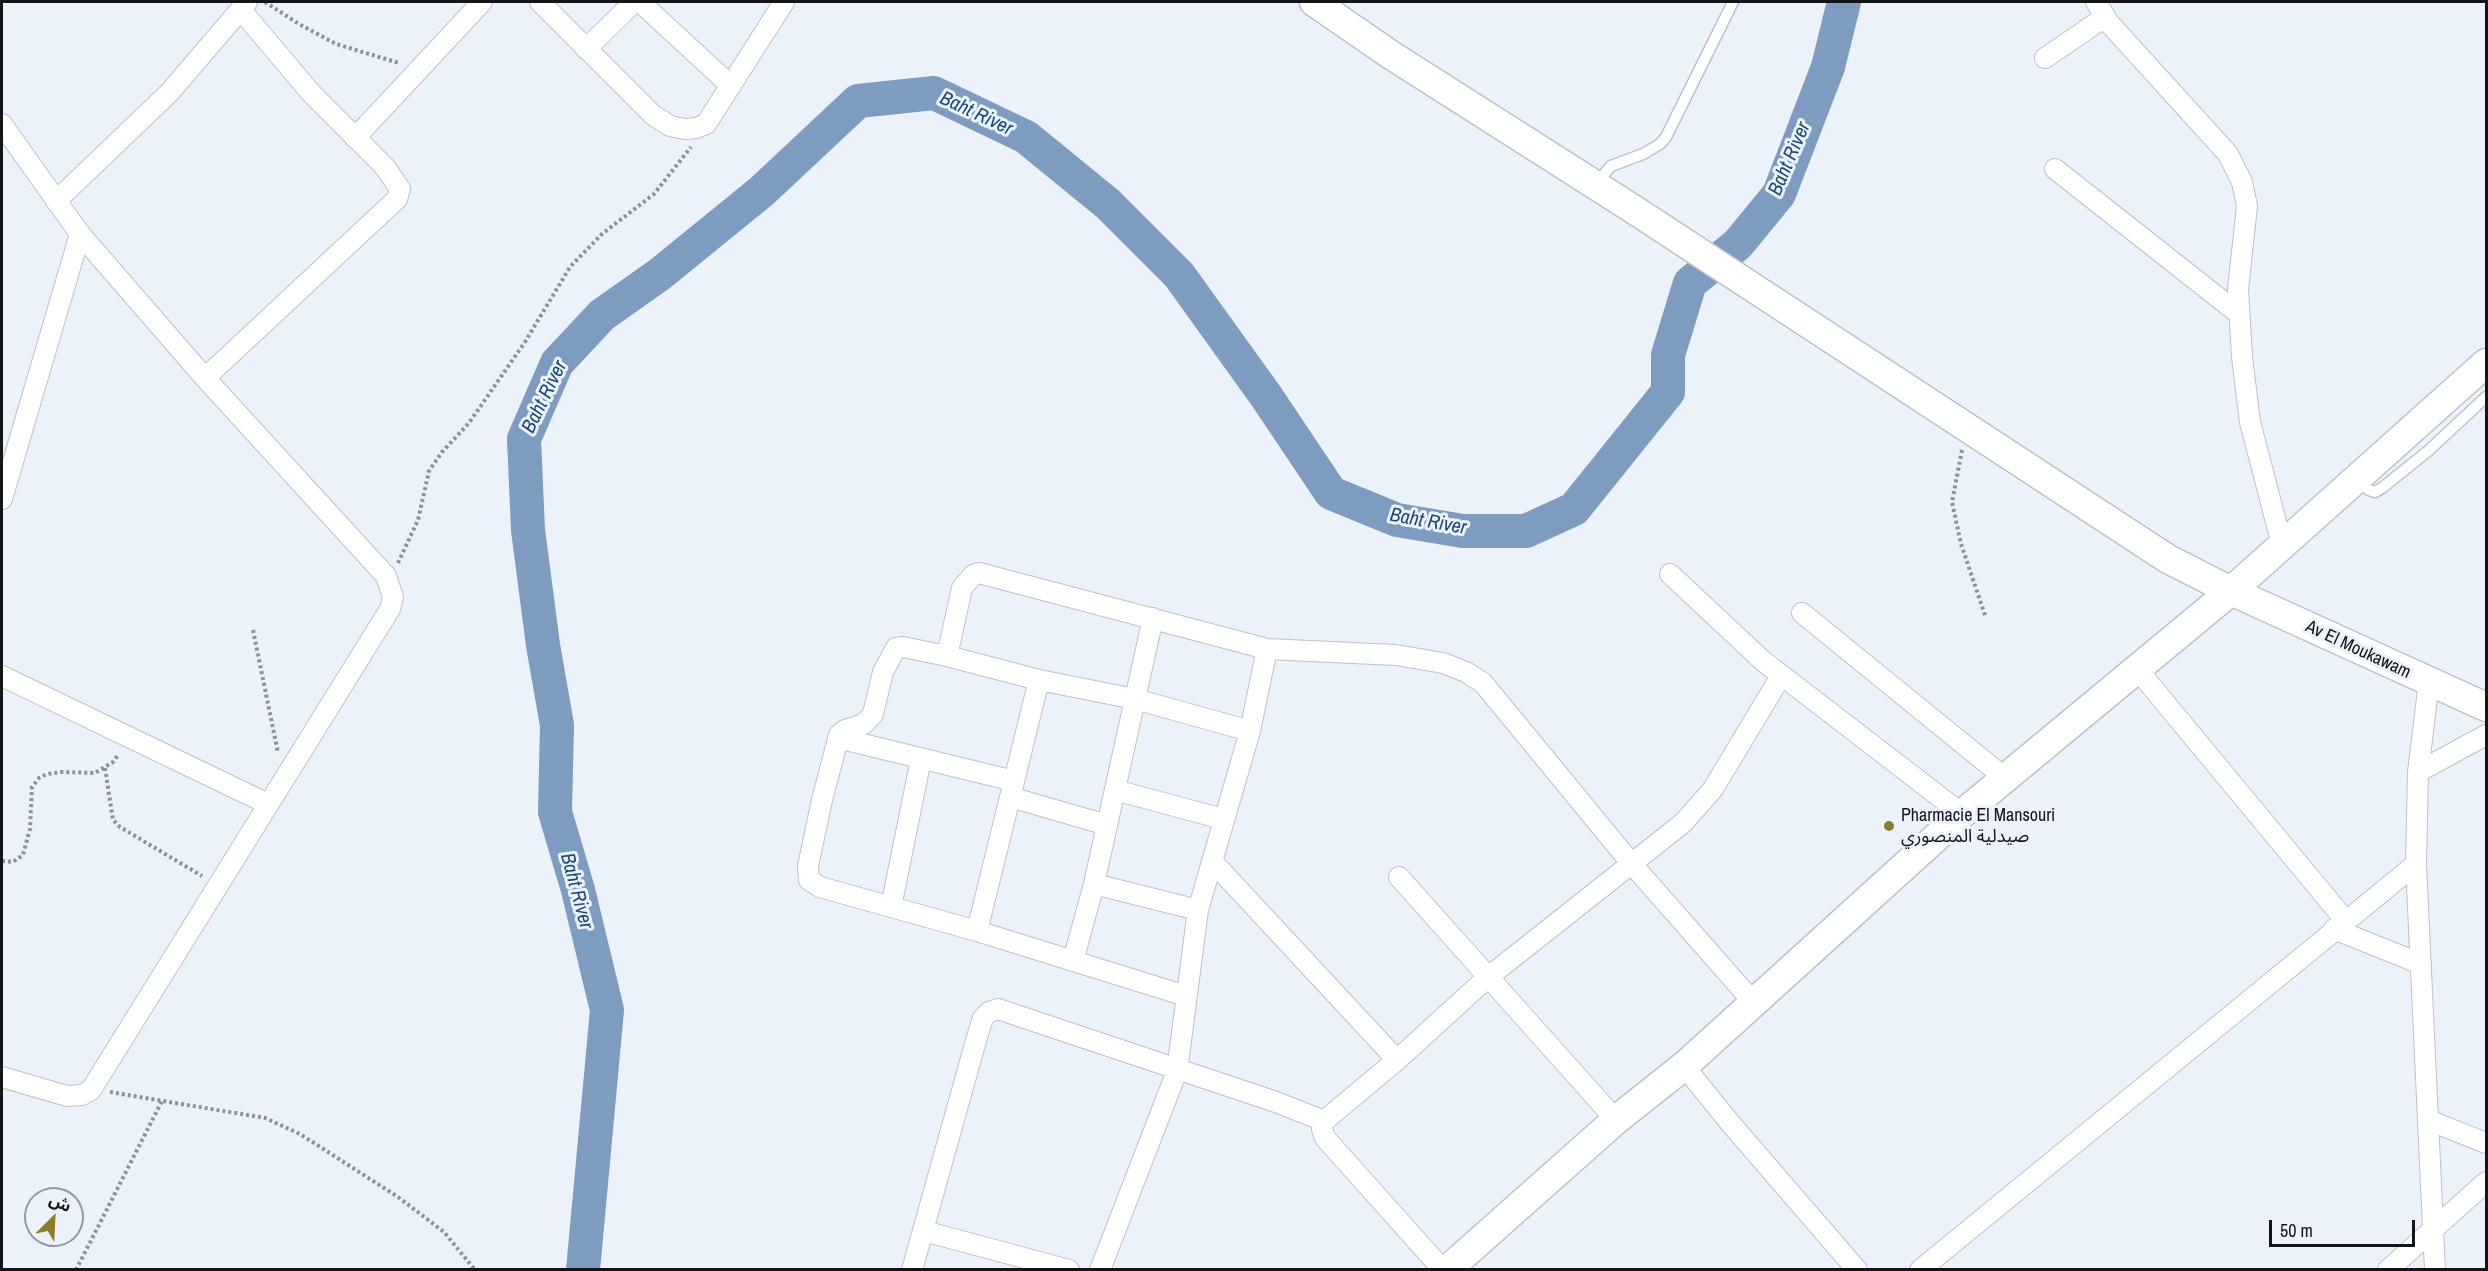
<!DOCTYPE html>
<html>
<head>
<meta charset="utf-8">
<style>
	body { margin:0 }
	#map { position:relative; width:2488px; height:1271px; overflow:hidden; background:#ebf2f9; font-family:"Archivo Narrow","Noto Sans Arabic",sans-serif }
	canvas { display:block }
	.frame { position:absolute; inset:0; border:3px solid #131518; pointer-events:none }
	.north { position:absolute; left:24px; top:1187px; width:60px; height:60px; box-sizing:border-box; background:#ebf2f9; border:2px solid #959a9f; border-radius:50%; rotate:24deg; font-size:16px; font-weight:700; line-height:24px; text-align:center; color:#131518 }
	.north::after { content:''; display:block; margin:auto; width:21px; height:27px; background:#8b7e25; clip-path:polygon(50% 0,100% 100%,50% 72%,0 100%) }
	.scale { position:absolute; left:2269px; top:1220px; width:146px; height:27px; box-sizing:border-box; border:3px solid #131518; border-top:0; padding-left:8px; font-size:18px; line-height:21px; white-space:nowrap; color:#131518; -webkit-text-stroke:4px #ebf2f9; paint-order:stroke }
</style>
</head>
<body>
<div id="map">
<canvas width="2488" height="1271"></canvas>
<div class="frame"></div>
<div class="north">ش</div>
<div class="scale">50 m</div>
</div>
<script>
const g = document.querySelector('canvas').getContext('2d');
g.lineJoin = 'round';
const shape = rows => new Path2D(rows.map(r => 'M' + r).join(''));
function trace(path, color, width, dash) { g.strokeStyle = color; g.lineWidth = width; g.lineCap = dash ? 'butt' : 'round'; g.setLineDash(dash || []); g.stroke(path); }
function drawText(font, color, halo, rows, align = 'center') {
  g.font = font + ' "Archivo Narrow","Noto Sans Arabic",sans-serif'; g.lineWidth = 6; g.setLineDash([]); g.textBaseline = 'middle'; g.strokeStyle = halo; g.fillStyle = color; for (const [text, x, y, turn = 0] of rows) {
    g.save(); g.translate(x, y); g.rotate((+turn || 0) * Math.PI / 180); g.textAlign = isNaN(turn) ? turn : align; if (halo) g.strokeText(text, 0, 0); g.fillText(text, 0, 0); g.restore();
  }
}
const river = shape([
	[583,1270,607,1010,578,890,555,812,557,725,543,645,528,530,524,439,557,363,602,315,660,274,762,191,858,101,934,93,1026,137,1108,204,1179,275,1266,396,1331,493,1397,520,1463,531,1526,531,1574,509,1668,392,1668,355,1690,283,1738,244,1779,194,1828,67,1844,2]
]);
const path = shape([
	[265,2,299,24,336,44,399,63],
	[1962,450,1952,502,1961,544,1986,618],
	[398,563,418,520,429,471,442,452,469,423,525,342,570,267,602,234,654,194,691,147],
	[253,630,278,753],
	[105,768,113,820,120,827,202,876],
	[2,861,13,862,23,855,30,829,32,787,39,778,47,774,62,772,95,773,113,762,119,754],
	[110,1092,265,1118,300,1134,398,1197,444,1232,475,1270],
	[76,1270,162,1101]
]);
const lane = shape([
	[1595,185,1611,166,1643,154,1660,144,1666,137,1733,2],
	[2356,480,2369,490,2375,492,2382,488,2428,451,2486,397]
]);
const street = shape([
	[540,2,653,115,670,126,685,129,696,128,706,124,784,2],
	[640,2,731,86],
	[2096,2,2109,23,2228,154,2242,182,2247,206,2238,289,2242,357,2250,422,2282,545],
	[586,49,634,2],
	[2045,58,2105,17],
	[2,124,80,234,205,378,386,576,393,597,390,609,91,1090,82,1095,67,1096,2,1077],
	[355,138,482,2],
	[2055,169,2239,314],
	[56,201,169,93,247,2],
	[205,378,397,199,400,189,385,167,311,93,241,10],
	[2,499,80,234],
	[1670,574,1763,661,1962,814],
	[1802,613,2005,778],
	[947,656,1039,680,1135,699,1250,731],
	[2137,669,2345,920],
	[2,676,268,804],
	[1039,680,977,931,1186,996],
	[2429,682,2418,772,2416,864,2435,1270],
	[838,738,1014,781],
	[2418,772,2486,735],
	[1115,790,1223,819],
	[1010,797,1107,825],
	[1212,861,1397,1060],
	[1399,877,1616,1120],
	[1094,884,1198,910],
	[891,907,921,759],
	[2334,929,2421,964],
	[977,931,820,887,809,880,808,866,822,800,839,735,845,730,864,724,873,714,883,672,896,648,903,647,947,656,962,588,973,575,979,573,1267,649,1396,655,1443,663,1466,672,1483,683,1631,863,1754,1003],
	[1073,961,1094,884,1153,618],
	[1684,1066,1731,1124,1857,1270],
	[2428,1120,2486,1143],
	[924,1231,1069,1270],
	[912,1270,977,1037,983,1018,989,1012,998,1009,1276,1102,1324,1121],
	[1100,1270,1177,1071,1198,910,1250,731,1267,649],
	[1443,1270,1325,1138,1322,1129,1324,1121,1397,1060,1487,978,1683,823,1713,789,1781,676],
	[1920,1270,2416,864],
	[2388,1270,2486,1182]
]);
const secondary = shape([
	[1314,2,1391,55,1633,209,2168,559,2231,591,2486,707],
	[1447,1270,1616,1120,1684,1066,1962,814,2231,591,2486,363]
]);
const markers = [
	[1889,826,6,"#8b7e25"]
];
const streetNames = [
	["Av El Moukawam",2358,650,25]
];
const poiNames = [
	["Pharmacie El Mansouri",1901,816],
	["صيدلية المنصوري",1901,837]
];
const waterNames = [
	["Baht River",976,114,25],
	["Baht River",1790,159,-67],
	["Baht River",545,397,-64],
	["Baht River",1428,522,10],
	["Baht River",576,891,75]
];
trace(river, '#7d9cc0', 34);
trace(lane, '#bbc2c9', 13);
trace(street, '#bbc2c9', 22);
trace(secondary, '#bbc2c9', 31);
trace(path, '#8d9297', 4, [3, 3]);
trace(lane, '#fff', 10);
trace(street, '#fff', 20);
trace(secondary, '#fff', 28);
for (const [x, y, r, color] of markers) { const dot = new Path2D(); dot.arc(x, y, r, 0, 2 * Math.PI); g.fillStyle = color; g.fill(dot); trace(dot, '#ebf2f9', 2); }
drawText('18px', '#131518', '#ebf2f9', streetNames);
drawText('18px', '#131518', '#ebf2f9', poiNames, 'left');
drawText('italic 20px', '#1c4978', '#ebf2f9', waterNames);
</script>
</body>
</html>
